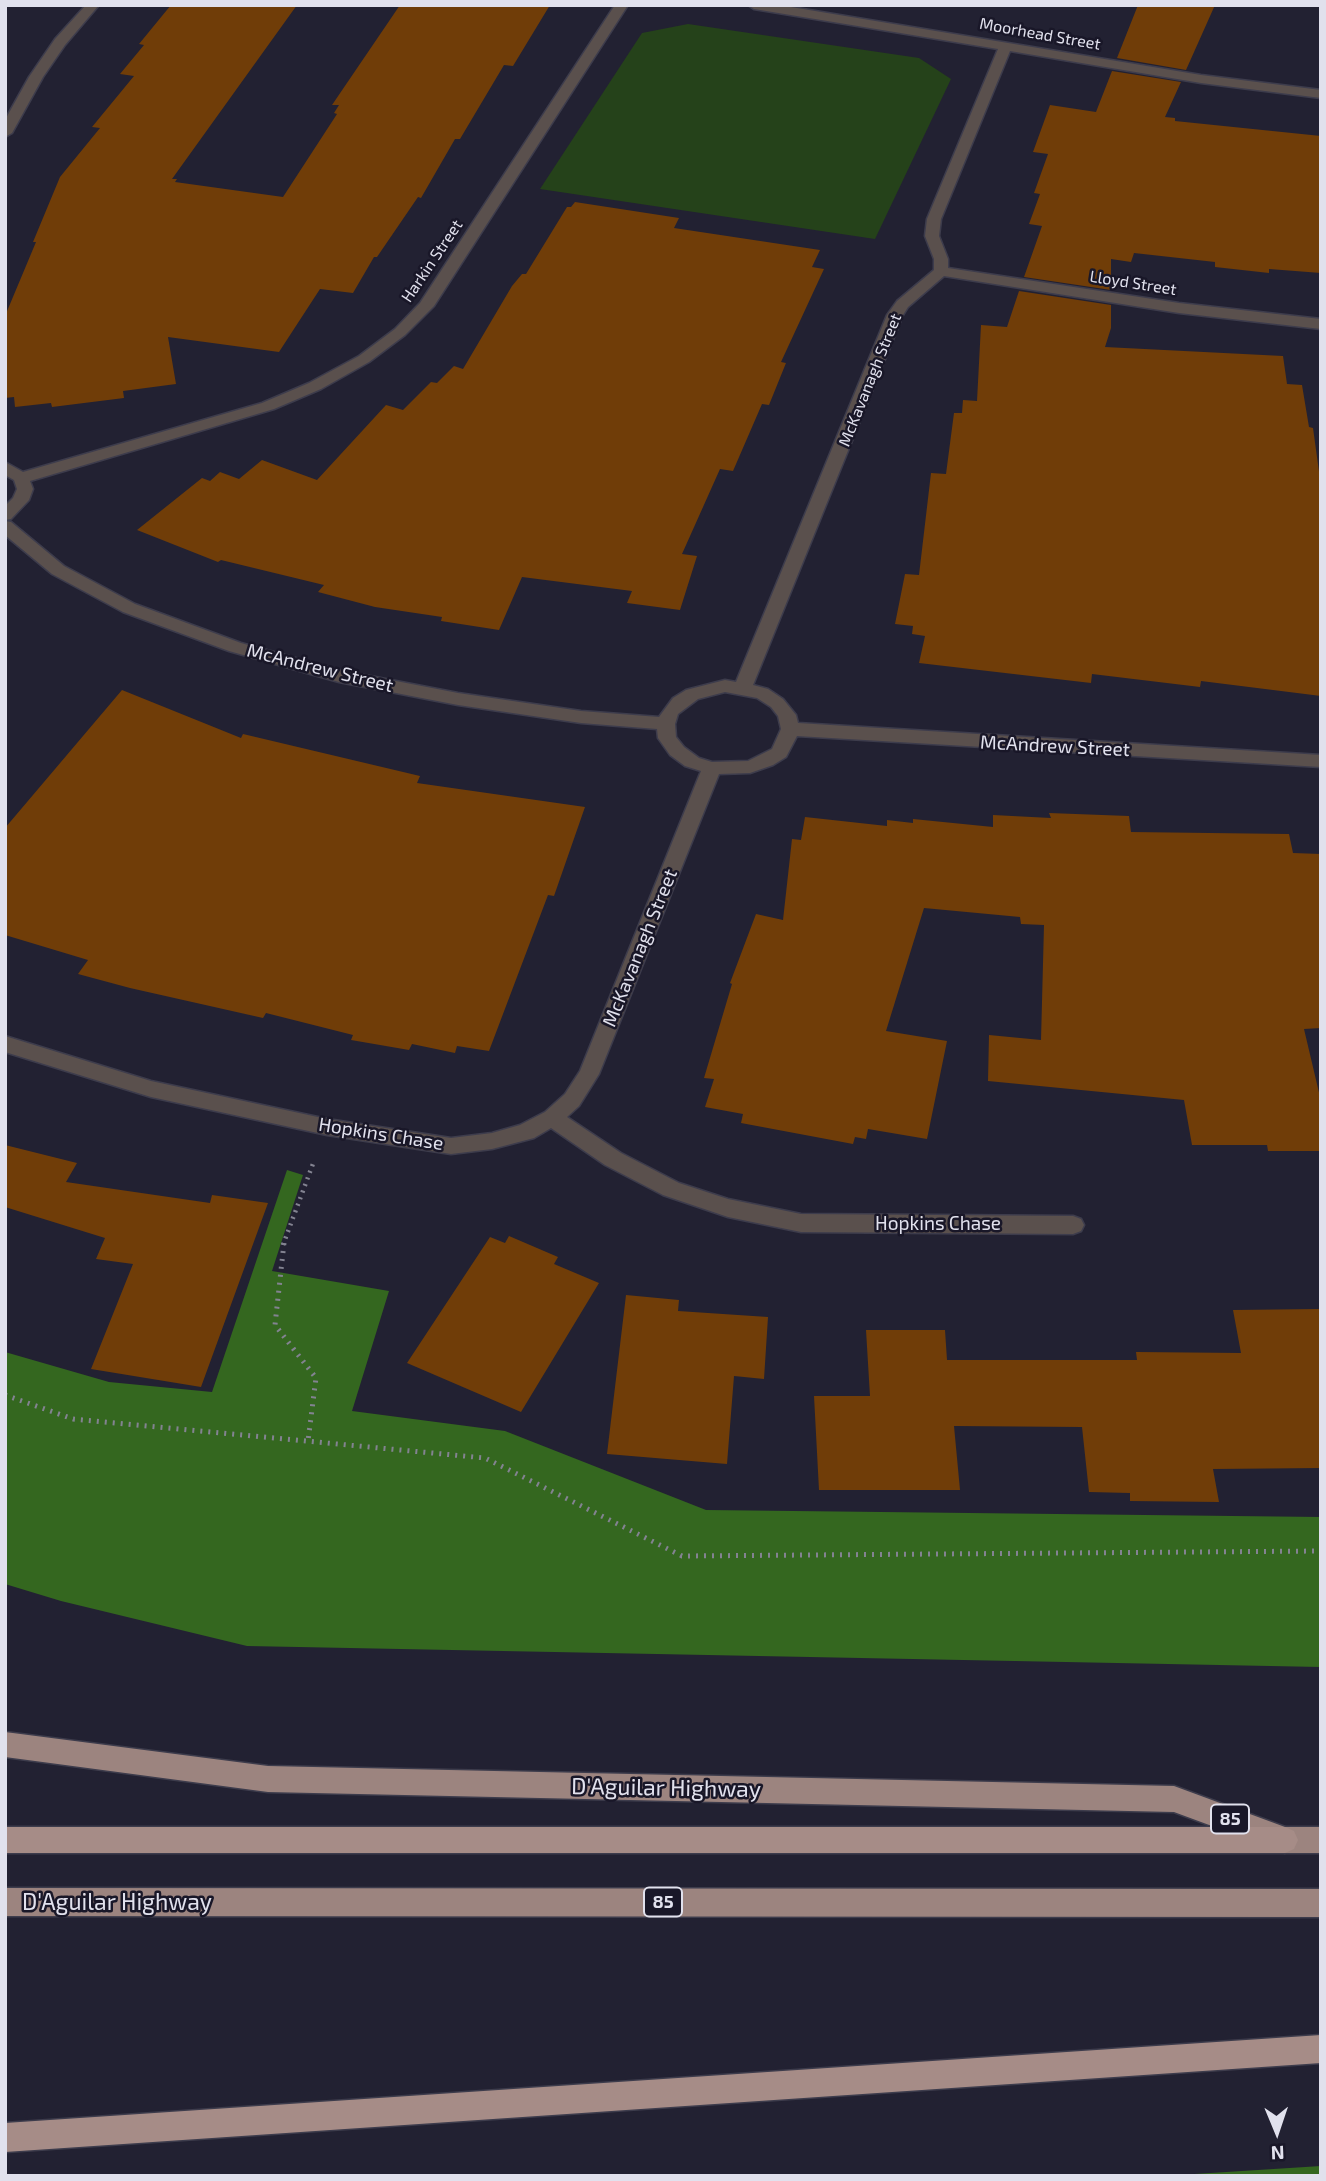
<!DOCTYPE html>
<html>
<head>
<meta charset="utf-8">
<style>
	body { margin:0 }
	#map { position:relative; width:1326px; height:2181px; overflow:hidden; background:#222132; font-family:"Exo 2",sans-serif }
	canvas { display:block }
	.frame { position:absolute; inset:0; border:7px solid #e1e1ed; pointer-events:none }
	.north { position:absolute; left:1242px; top:2097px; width:70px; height:70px; -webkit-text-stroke:5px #191728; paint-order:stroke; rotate:178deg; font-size:19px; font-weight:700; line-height:28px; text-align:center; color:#e1e1ed }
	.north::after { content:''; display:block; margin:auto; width:24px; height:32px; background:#e1e1ed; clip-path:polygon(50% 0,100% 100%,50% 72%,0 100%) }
</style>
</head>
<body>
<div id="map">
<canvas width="1326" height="2181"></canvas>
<div class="frame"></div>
<div class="north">N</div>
</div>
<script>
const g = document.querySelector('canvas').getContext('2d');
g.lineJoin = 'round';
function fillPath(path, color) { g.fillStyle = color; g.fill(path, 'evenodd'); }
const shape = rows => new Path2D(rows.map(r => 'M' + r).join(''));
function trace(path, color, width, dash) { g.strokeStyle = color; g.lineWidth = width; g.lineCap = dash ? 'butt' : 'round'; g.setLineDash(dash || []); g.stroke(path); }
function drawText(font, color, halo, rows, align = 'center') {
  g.font = font + ' "Exo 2",sans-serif'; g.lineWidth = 5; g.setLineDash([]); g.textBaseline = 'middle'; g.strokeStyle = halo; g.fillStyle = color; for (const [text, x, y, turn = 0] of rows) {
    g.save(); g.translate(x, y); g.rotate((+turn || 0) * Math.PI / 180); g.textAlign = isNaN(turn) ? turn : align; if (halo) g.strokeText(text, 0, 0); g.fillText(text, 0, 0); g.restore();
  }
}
const green = shape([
	[688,24,919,58,951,79,875,239,540,189,642,33]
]);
const forest = shape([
	[287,1170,303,1175,272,1271,389,1291,352,1411,505,1431,706,1510,1321,1517,1321,1667,247,1646,61,1601,5,1584,5,1352,109,1382,212,1392],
	[1321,2166,1321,2176,1163,2176]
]);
const building = shape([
	[171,5,297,5,172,179,177,179,175,182,283,197,337,114,334,113,339,105,332,105,400,5,550,5,513,66,504,65,460,139,455,139,421,198,418,197,377,257,374,257,353,293,320,289,279,352,168,337,176,384,123,391,124,398,52,407,51,403,15,407,14,397,5,398,5,316,36,242,33,242,60,177,100,128,92,127,134,76,120,74,144,45,139,44],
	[1138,5,1215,5,1186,70,1117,58],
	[1112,71,1181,82,1165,117,1175,118,1175,121,1321,136,1321,273,1269,269,1269,273,1215,267,1215,262,1134,253,1131,262,1111,259,1111,290,1024,277,1042,226,1029,224,1040,194,1034,193,1048,154,1033,152,1050,105,1096,112],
	[575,202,679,218,674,228,820,250,812,267,824,269,781,362,786,363,769,405,762,404,733,471,720,469,682,554,697,556,680,610,627,603,632,591,522,577,499,630,441,621,442,617,375,607,318,592,324,585,221,560,218,562,137,530,202,478,210,481,220,472,239,479,262,460,317,480,386,405,403,410,431,382,437,383,454,366,463,369,512,286,522,274,526,274,567,207,571,207],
	[1019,291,1111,305,1111,328,1105,347,1283,356,1287,384,1302,385,1309,427,1313,428,1321,486,1321,696,1201,681,1200,687,1092,674,1091,683,919,663,925,636,912,634,913,626,895,624,905,574,919,575,931,473,946,474,954,413,962,413,963,400,977,401,981,325,1007,327],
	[122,690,241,738,243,734,420,776,417,783,585,807,554,896,548,895,489,1051,457,1046,455,1053,412,1044,409,1050,351,1040,353,1035,266,1013,263,1018,130,988,78,974,88,960,5,935,5,828],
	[1049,813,1129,816,1131,832,1289,834,1293,853,1321,854,1321,1028,1304,1029,1321,1101,1321,1151,1268,1151,1267,1145,1192,1145,1184,1100,988,1081,989,1035,1041,1040,1044,925,1021,924,1020,917,924,908,886,1031,947,1041,927,1139,868,1129,866,1139,855,1137,853,1144,741,1123,743,1114,705,1107,714,1079,704,1078,732,984,730,983,756,914,783,920,792,839,801,840,805,817,887,826,887,820,913,823,913,819,993,827,993,815,1051,818],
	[5,1145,77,1163,66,1182,210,1203,212,1195,268,1203,201,1387,91,1369,133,1264,96,1259,105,1238,5,1207],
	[509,1236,558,1257,554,1264,599,1283,521,1412,407,1363,490,1237,505,1243],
	[626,1295,679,1300,678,1311,768,1317,764,1379,734,1376,727,1464,607,1454],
	[1321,1309,1321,1468,1213,1469,1219,1502,1130,1501,1130,1493,1089,1492,1082,1427,954,1426,960,1490,819,1490,814,1396,870,1396,866,1330,945,1330,947,1360,1137,1360,1136,1352,1241,1353,1233,1310]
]);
const pathFar1 = shape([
	[283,1245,314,1161]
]);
const path = shape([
	[284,1243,275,1325,316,1378,308,1441],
	[5,1395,73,1419,485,1458,682,1556,1321,1551]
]);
const minor = shape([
	[86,5,99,5,65,45,43,77,12,133,5,137,5,120,29,77,55,39,86,5],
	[615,5,628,5,434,306,405,335,369,362,321,389,274,409,30,481,33,489,29,500,11,519,5,520,5,506,13,498,17,489,14,480,5,475,5,462,23,472,262,403,309,383,359,356,395,329,420,303,615,5],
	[748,5,779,5,1201,75,1321,90,1321,98,1201,83,1010,51,941,219,939,236,948,259,948,268,1179,303,1321,319,1321,329,1179,313,944,276,908,307,903,315,753,685,768,689,783,699,796,715,798,723,1321,755,1321,767,797,736,786,757,773,765,750,773,719,774,599,1074,579,1106,567,1117,621,1153,679,1183,728,1199,801,1214,1073,1216,1081,1219,1084,1225,1081,1231,1073,1234,801,1232,728,1217,663,1195,605,1165,551,1128,534,1138,492,1149,451,1154,327,1135,151,1097,5,1052,5,1036,151,1081,327,1119,451,1138,492,1133,520,1125,545,1112,565,1094,580,1071,701,771,685,766,670,755,658,738,657,729,581,723,458,705,339,682,229,651,123,612,52,574,5,535,5,521,11,522,64,566,135,604,241,643,339,670,458,693,581,711,659,717,673,698,686,690,725,680,736,682,887,315,897,301,934,270,934,259,925,236,927,219,998,49,754,9,748,5],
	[725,692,757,698,771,707,778,716,781,729,772,749,748,761,712,762,699,758,684,747,676,737,675,724,678,714,698,699,725,692]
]);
const trunk = shape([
	[5,1732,268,1766,1174,1786,1285,1827,1321,1827,1321,1853,1285,1853,1174,1812,268,1792,5,1757,5,1732],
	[5,1888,1321,1889,1321,1917,5,1916,5,1888]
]);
const motorway = shape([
	[5,1827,1285,1827,1294,1831,1298,1840,1294,1849,1285,1853,5,1853,5,1827],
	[1321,2035,1321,2063,5,2152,5,2123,1321,2035]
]);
const farStreetnames = [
	["Moorhead Street",1040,34,10],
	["Harkin Street",432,261,-56],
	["Lloyd Street",1133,283,9],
	["McKavanagh Street",870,380,-68]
];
const shields = [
	[1230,1819,38],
	[663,1902,38]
];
const shieldNames = [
	["85",1230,1819],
	["85",663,1902]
];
const streetNames = [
	["McAndrew Street",320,668,14],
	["McAndrew Street",1055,746,3],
	["McKavanagh Street",640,948,-68],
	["Hopkins Chase",381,1134,9],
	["Hopkins Chase",938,1224]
];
const nearStreetnames = [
	["D'Aguilar Highway",666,1788,1],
	["D'Aguilar Highway",117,1902]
];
fillPath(green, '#25421a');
fillPath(forest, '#34671f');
fillPath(building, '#703d08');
trace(minor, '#3d3c4c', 3);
trace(trunk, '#3d3c4c', 3);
trace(motorway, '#3d3c4c', 3);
trace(pathFar1, '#838391', 4.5, [2, 5]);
trace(path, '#838391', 5, [2, 6]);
fillPath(minor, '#5a504d');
fillPath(trunk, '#9c847f');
fillPath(motorway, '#a68c87');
drawText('16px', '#e1e1ed', '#191728', farStreetnames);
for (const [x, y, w] of shields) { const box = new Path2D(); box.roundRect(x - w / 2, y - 14.5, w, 29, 5); g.fillStyle = '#191728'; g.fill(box); trace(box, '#e1e1ed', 2); }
drawText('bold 18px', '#e1e1ed', null, shieldNames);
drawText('19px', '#e1e1ed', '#191728', streetNames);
drawText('23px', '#e1e1ed', '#191728', nearStreetnames);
</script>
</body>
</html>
